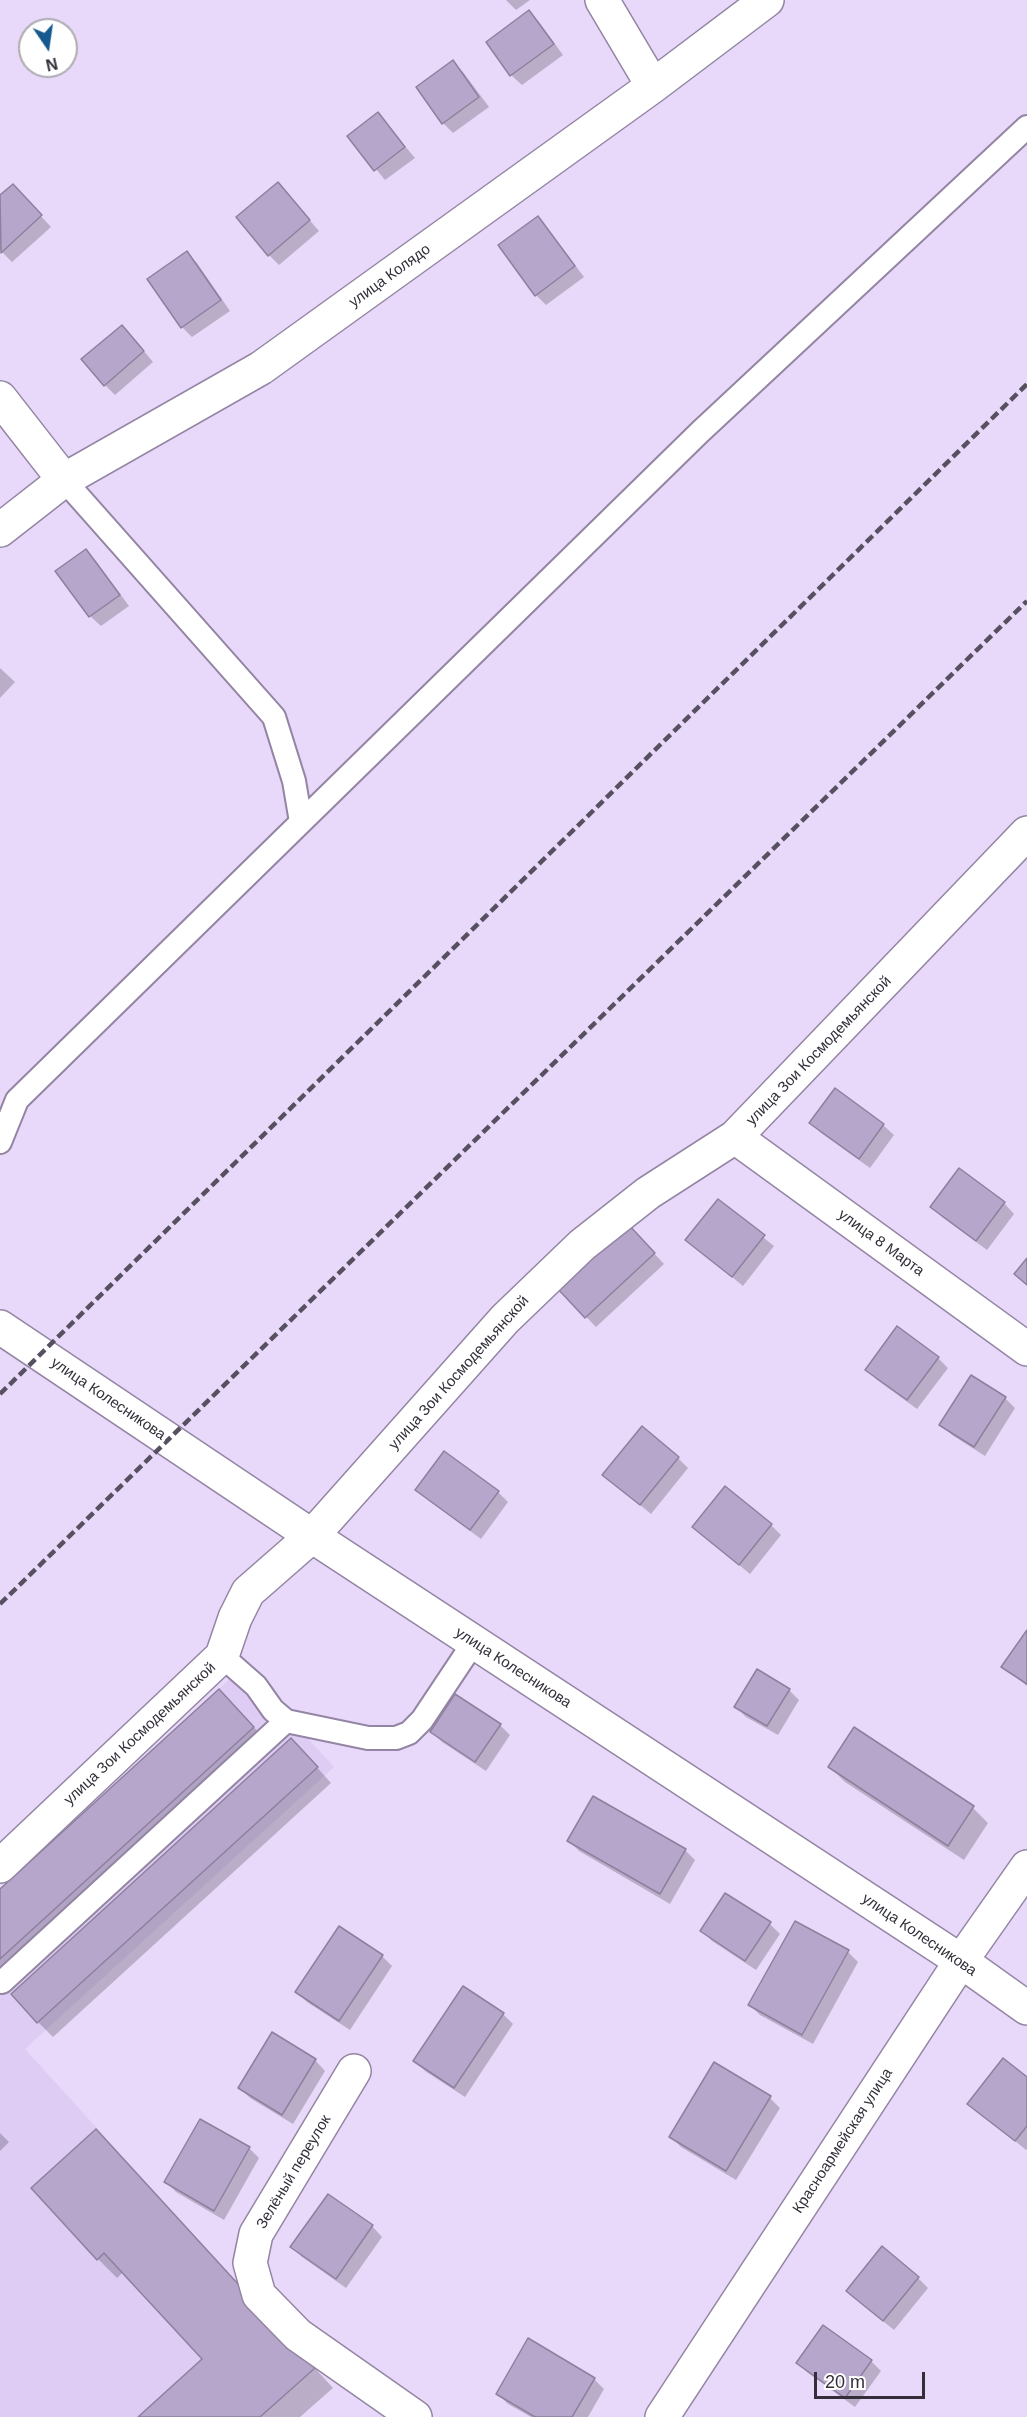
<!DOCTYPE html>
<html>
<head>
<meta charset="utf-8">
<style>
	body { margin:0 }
	#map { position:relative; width:1027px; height:2417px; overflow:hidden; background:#e8d9fa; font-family:Helvetica,sans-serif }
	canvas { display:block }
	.north { position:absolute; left:18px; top:18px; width:60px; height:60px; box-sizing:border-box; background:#fff; border:2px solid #adabb0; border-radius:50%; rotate:167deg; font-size:16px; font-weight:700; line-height:24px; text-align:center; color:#332e3a }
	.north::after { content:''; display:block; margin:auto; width:21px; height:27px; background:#15598e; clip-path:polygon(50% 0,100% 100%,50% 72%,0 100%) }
	.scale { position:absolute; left:814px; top:2372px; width:111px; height:27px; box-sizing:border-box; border:3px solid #332e3a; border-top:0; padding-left:8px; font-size:18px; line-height:21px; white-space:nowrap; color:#332e3a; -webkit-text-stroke:4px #fff; paint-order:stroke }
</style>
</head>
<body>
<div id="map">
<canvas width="1027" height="2417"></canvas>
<div class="north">N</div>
<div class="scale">20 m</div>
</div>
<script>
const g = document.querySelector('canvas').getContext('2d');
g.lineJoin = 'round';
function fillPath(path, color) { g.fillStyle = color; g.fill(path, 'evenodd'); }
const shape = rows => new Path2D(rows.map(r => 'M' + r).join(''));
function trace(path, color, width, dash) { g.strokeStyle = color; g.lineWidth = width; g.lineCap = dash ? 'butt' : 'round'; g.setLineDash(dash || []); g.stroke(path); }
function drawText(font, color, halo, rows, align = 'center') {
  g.font = font + ' Helvetica,sans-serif'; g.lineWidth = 6; g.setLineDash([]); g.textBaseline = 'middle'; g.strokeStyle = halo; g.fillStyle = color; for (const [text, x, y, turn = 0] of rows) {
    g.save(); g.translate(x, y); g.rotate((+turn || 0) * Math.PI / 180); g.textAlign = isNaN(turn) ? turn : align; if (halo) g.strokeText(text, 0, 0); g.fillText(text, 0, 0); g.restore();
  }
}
const built = shape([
	[243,1667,334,1767,25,2049,315,2368,260,2417,0,2417,0,1889]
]);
const shadow = shape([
	[506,0,530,0,516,10],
	[529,12,539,22,563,55,522,85,511,75,488,42],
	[453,62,463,72,489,107,453,133,443,123],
	[378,114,415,158,385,180,349,136],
	[278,184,319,231,279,265,269,255],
	[13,186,51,227,12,262,0,250,0,197],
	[538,218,548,229,584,277,546,305,536,295],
	[187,253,197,263,230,311,192,337,182,327],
	[132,337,153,362,115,395,105,385],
	[85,551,96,561,129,606,101,626,90,616,57,571],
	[0,668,15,682,0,698],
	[835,1090,883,1125,894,1135,870,1168,821,1133,811,1123],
	[718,1201,774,1246,743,1286,687,1240],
	[1004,1203,1014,1214,987,1250,942,1217,932,1207],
	[637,1235,664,1264,596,1327,559,1289],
	[938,1358,948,1368,917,1409,877,1380,867,1370],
	[1005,1398,1015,1408,985,1456,952,1435,941,1424],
	[678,1458,688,1468,651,1514,604,1475],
	[417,1490,498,1492,508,1502,481,1539,428,1500],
	[771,1525,781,1535,750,1574,694,1527],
	[1027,1633,1027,1686,1003,1667],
	[789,1690,799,1700,778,1735,746,1717,736,1707],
	[238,1710,272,1747,0,1995,0,1891],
	[500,1725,510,1735,486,1771,442,1742,432,1732],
	[855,1729,973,1808,988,1823,964,1860,845,1782,830,1767],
	[306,1755,331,1783,53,2037,38,2022],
	[569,1841,685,1850,695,1860,670,1904,579,1851],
	[770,1924,780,1934,756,1970,712,1941,702,1931],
	[848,1952,858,1962,813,2044,760,2015,750,2005],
	[382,1956,392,1966,350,2030,307,2002,297,1992],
	[503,2014,513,2024,465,2097,425,2071,415,2061],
	[315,2060,325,2071,293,2124,250,2098,240,2088],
	[715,2064,770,2098,780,2108,736,2180,681,2147,671,2137],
	[1027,2079,1027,2149,1026,2150,969,2103],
	[0,2133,9,2142,0,2151],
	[249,2148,259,2158,224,2220,176,2192,166,2182],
	[115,2150,333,2388,300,2417,140,2417,204,2359,123,2272,117,2278,98,2259],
	[328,2196,372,2226,382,2237,346,2288,302,2257,292,2247],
	[918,2278,928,2288,894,2330,858,2301],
	[871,2361,881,2371,855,2407,808,2373,798,2363],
	[594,2379,604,2389,588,2417,531,2417,508,2404,497,2393]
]);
const building = shape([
	[529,10,554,44,510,76,486,42,529,10],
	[453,60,479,97,442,124,416,87,453,60],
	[378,112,405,147,374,171,347,136,378,112],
	[278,182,310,220,268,256,236,217,278,182],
	[13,184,42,215,1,253,0,195,13,184],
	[538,216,575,266,535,296,498,245,538,216],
	[187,251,221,300,181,328,147,279,187,251],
	[122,325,144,351,104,386,81,359,122,325],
	[86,549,120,595,89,617,55,571,86,549],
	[835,1088,884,1124,859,1159,809,1123,835,1088],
	[959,1168,1005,1202,976,1241,930,1207,959,1168],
	[718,1199,765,1235,732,1277,685,1240,718,1199],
	[627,1223,655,1253,585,1318,557,1288,627,1223],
	[1027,1258,1027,1285,1014,1274,1027,1258],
	[897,1326,939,1357,907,1400,865,1370,897,1326],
	[971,1375,1006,1397,974,1447,939,1425,971,1375],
	[642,1426,679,1457,640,1505,602,1475,642,1426],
	[444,1451,499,1491,470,1530,415,1490,444,1451],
	[725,1486,772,1524,739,1565,692,1527,725,1486],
	[1027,1630,1027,1684,1001,1667,1027,1630],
	[757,1669,790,1689,767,1726,734,1707,757,1669],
	[219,1689,254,1727,0,1959,0,1889,219,1689],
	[455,1694,501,1724,475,1762,430,1732,455,1694],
	[854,1727,974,1806,948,1846,828,1767,854,1727],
	[291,1738,318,1767,37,2023,11,1994,291,1738],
	[593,1796,686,1849,660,1894,567,1841,593,1796],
	[725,1893,771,1922,745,1961,700,1931,725,1893],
	[795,1921,849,1950,802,2035,748,2005,795,1921],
	[339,1926,383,1955,339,2021,295,1992,339,1926],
	[463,1986,504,2013,454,2088,413,2061,463,1986],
	[272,2032,316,2059,282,2115,238,2088,272,2032],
	[1003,2058,1027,2077,1027,2126,1015,2141,967,2104,1003,2058],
	[714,2062,771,2096,726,2171,669,2137,714,2062],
	[200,2119,250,2147,214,2211,164,2182,200,2119],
	[96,2129,315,2368,260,2417,138,2417,202,2359,104,2253,97,2260,31,2188,96,2129],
	[328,2194,373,2225,336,2279,290,2247,328,2194],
	[882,2246,919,2277,883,2321,846,2291,882,2246],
	[823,2325,872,2360,845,2398,796,2363,823,2325],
	[528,2338,595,2378,572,2417,535,2417,496,2394,528,2338]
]);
const service = shape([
	[64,480,274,717,294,781,301,822],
	[0,1142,17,1100,700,432,1027,127],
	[286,1721,368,1738,396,1738,409,1733,422,1720,474,1642],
	[2,1982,286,1721,273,1710,256,1686,222,1656]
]);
const minor = shape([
	[602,0,653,86],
	[0,398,64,480],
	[0,530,64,480,261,368,653,86,767,0],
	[735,1137,1027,1349],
	[0,1866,222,1656,235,1618,248,1592,312,1536,505,1319,582,1245,648,1193,735,1137,1027,833],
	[354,2071,256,2234,250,2263,259,2295,298,2335,415,2417],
	[662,2417,961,1961,1027,1867]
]);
const tertiary = shape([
	[0,1327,312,1536,961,1961,1027,2008]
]);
const rail = shape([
	[0,1394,1027,384],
	[0,1604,1027,601]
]);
const streetNames = [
	["улица Колядо",390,276,-36],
	["улица Зои Космодемьянской",819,1051,-46],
	["улица 8 Марта",881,1243,36],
	["улица Зои Космодемьянской",459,1373,-48],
	["улица Колесникова",108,1399,34],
	["улица Колесникова",513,1668,33],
	["улица Зои Космодемьянской",140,1734,-43],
	["улица Колесникова",919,1935,34],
	["Красноармейская улица",843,2141,-57],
	["Зелёный переулок",294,2172,-59]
];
fillPath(built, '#deccf4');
fillPath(shadow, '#0003');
fillPath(building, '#b7a6cb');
trace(building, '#8d809e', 1.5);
trace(service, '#9385a3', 26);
trace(minor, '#9385a3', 36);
trace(tertiary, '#9385a3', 36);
trace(service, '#fff', 22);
trace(minor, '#fff', 33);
trace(tertiary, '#fff', 33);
trace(rail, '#575060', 4.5, [9, 4.5]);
drawText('15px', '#332e3a', '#fff', streetNames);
</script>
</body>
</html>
